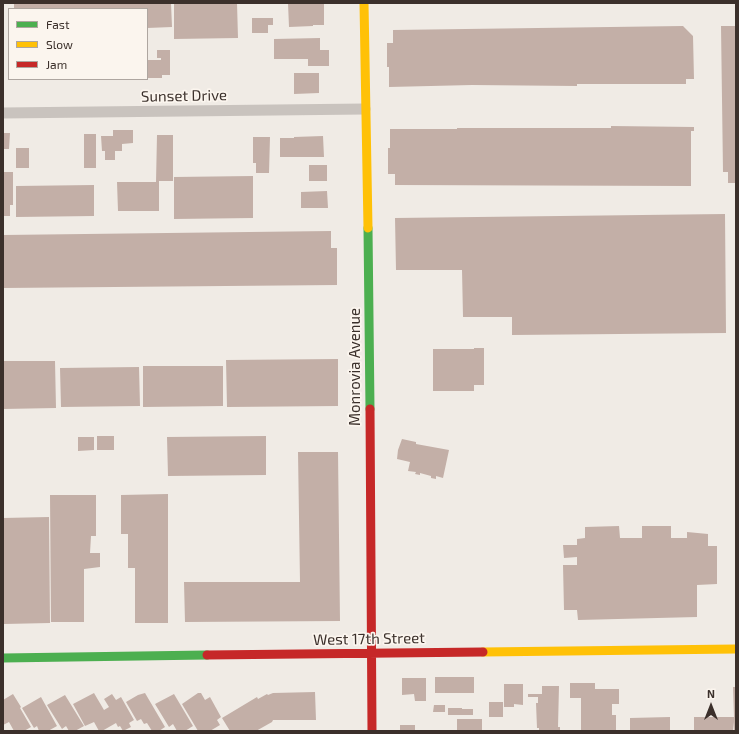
<!DOCTYPE html>
<html>
<head>
<meta charset="utf-8">
<style>
	body { margin:0 }
	#map { position:relative; width:739px; height:734px; overflow:hidden; background:#f0ebe5; font-family:"Exo 2",sans-serif }
	canvas { display:block }
	.frame { position:absolute; inset:0; border:4px solid #3b302b; pointer-events:none }
	.legend { position:absolute; left:8px; top:8px; width:140px; height:72px; box-sizing:border-box; background:#fbf5ee; border:1px solid #aea6a0; margin:0; padding:5px 7px; list-style:none; font-size:12px; color:#3b302b }
	.legend li { display:flex; align-items:center; gap:8px; height:20px }
	.legend b { width:20px; border:1px solid #aea6a0 }
	.north { position:absolute; left:691px; top:686px; width:40px; height:40px; -webkit-text-stroke:3px #fbf5ee; paint-order:stroke; rotate:0deg; font-size:11px; font-weight:700; line-height:16px; text-align:center; color:#3b302b }
	.north::after { content:''; display:block; margin:auto; width:14px; height:18px; background:#3b302b; clip-path:polygon(50% 0,100% 100%,50% 72%,0 100%) }
</style>
</head>
<body>
<div id="map">
<canvas width="739" height="734"></canvas>
<div class="frame"></div>
<ul class="legend">
<li><b style="height:5px;background:#4caf50"></b>Fast</li>
<li><b style="height:5px;background:#ffc107"></b>Slow</li>
<li><b style="height:5px;background:#c62828"></b>Jam</li>
</ul>
<div class="north">N</div>
</div>
<script>
const g = document.querySelector('canvas').getContext('2d');
g.lineJoin = 'round';
function fillPath(path, color) { g.fillStyle = color; g.fill(path, 'evenodd'); }
const shape = rows => new Path2D(rows.map(r => 'M' + r).join(''));
function trace(path, color, width, dash) { g.strokeStyle = color; g.lineWidth = width; g.lineCap = dash ? 'butt' : 'round'; g.setLineDash(dash || []); g.stroke(path); }
function drawText(font, color, halo, rows, align = 'center') {
  g.font = font + ' "Exo 2",sans-serif'; g.lineWidth = 3.5; g.setLineDash([]); g.textBaseline = 'middle'; g.strokeStyle = halo; g.fillStyle = color; for (const [text, x, y, turn = 0] of rows) {
    g.save(); g.translate(x, y); g.rotate((+turn || 0) * Math.PI / 180); g.textAlign = isNaN(turn) ? turn : align; if (halo) g.strokeText(text, 0, 0); g.fillText(text, 0, 0); g.restore();
  }
}
const building = shape([
	[14,3,171,3,172,27,147,28,147,9,14,9],
	[174,3,237,3,238,38,174,39],
	[288,3,324,3,324,25,313,25,313,26,289,27],
	[252,18,273,18,273,25,268,25,268,33,252,33],
	[683,26,693,36,694,79,686,79,686,84,577,84,577,86,472,85,389,87,389,67,387,67,387,43,393,43,393,30],
	[721,26,736,26,736,183,728,183,728,172,723,172],
	[320,38,320,50,329,50,329,66,308,66,308,59,274,59,274,39],
	[157,50,170,50,170,75,162,75,162,78,147,78,147,60,161,60,161,58,157,58],
	[294,73,319,73,319,93,294,94],
	[611,126,694,127,694,131,691,131,691,186,395,185,395,174,388,174,388,148,390,148,390,129,457,129,457,128,611,128],
	[113,130,133,130,133,143,122,144,122,151,115,151,115,160,105,160,105,151,102,151,101,136,113,136],
	[3,133,10,133,9,149,3,149],
	[84,134,96,134,96,168,84,168],
	[157,135,173,135,173,181,159,181,159,211,118,211,117,182,156,182],
	[323,136,324,157,280,157,280,138,294,138,294,137],
	[253,137,270,137,269,173,256,173,256,163,253,163],
	[16,148,29,148,29,168,16,168],
	[309,165,327,165,327,181,309,181],
	[3,172,13,172,13,205,10,205,10,216,3,216],
	[253,176,253,218,174,219,174,177],
	[94,185,94,216,16,217,16,186],
	[327,191,328,208,301,208,301,192],
	[725,214,726,333,512,335,512,317,463,317,462,270,396,270,395,218],
	[331,231,331,248,337,248,337,285,3,288,3,235],
	[474,348,484,348,484,385,474,385,474,391,433,391,433,349,474,349],
	[338,359,338,406,227,407,226,360],
	[3,361,55,361,56,408,3,409],
	[143,366,223,366,223,406,143,407],
	[139,367,140,406,61,407,60,368],
	[97,436,114,436,114,450,97,450],
	[266,436,266,475,168,476,167,437],
	[78,437,94,437,94,450,78,451],
	[402,439,416,442,416,444,449,450,443,478,436,476,436,479,431,478,431,476,420,473,420,475,415,474,416,472,408,471,410,462,397,459,398,450],
	[298,452,338,452,340,621,185,622,184,582,300,582],
	[168,494,168,623,135,623,135,568,128,568,128,534,121,534,121,495],
	[50,495,96,495,96,536,91,536,90,553,100,553,100,567,84,569,84,622,51,622],
	[49,517,50,623,4,624,3,518],
	[619,526,620,538,642,538,642,526,671,526,671,538,687,538,687,532,708,534,708,546,717,546,717,584,697,585,697,617,578,620,577,610,564,610,563,565,577,565,577,557,564,558,563,545,577,545,577,539,585,538,585,527],
	[435,677,474,677,474,693,435,693],
	[402,678,426,678,426,701,415,701,414,694,402,695],
	[570,683,595,683,595,689,619,689,619,704,612,704,612,715,616,715,616,731,581,731,581,698,570,698],
	[504,684,523,684,523,705,514,704,514,707,504,707],
	[542,686,559,686,558,727,560,727,560,731,539,731,539,728,537,728,536,703,538,703,538,697,528,697,528,694,542,694],
	[733,687,736,687,736,731,734,731,734,722,733,731,694,731,694,717,734,717],
	[315,692,316,720,273,720,272,722,256,731,230,731,222,718,257,697,258,699,267,694,268,695,273,693],
	[94,693,104,710,109,707,104,699,112,694,116,700,121,697,134,720,129,723,131,727,123,731,120,726,118,727,116,723,102,731,99,731,94,722,85,726,73,704],
	[145,693,165,727,159,731,152,731,147,723,144,724,141,719,137,721,126,702,138,695],
	[198,693,201,693,205,700,210,697,221,717,217,720,220,725,210,731,198,731,182,704],
	[13,694,21,707,20,708,31,727,24,731,14,731,9,722,3,725,3,700],
	[174,694,193,726,185,731,177,731,173,724,169,727,155,704],
	[65,695,84,726,75,731,69,731,66,726,62,729,47,705],
	[41,697,57,726,48,731,39,731,37,726,34,728,22,708],
	[489,702,503,702,503,717,489,717],
	[434,705,445,705,445,712,433,712],
	[448,708,462,708,462,715,448,715],
	[462,709,473,709,473,715,462,715],
	[670,717,670,731,630,731,630,718],
	[457,719,482,719,482,731,457,731],
	[400,725,415,725,415,731,400,731]
]);
const street = shape([
	[3,113,365,109]
]);
const fast = shape([
	[368,228,370,409],
	[3,658,207,655]
]);
const slow = shape([
	[364,3,368,228],
	[483,652,736,649]
]);
const jam = shape([
	[370,409,372,731],
	[207,655,483,652]
]);
const streetNames = [
	["Sunset Drive",184,96,-1],
	["Monrovia Avenue",355,367,-90],
	["West 17th Street",369,639,-1]
];
fillPath(building, '#c3afa7');
trace(street, '#c9c3be', 11);
trace(fast, '#4caf50', 9);
trace(slow, '#ffc107', 9);
trace(jam, '#c62828', 9);
drawText('15px', '#3b302b', '#fbf5ee', streetNames);
</script>
</body>
</html>
